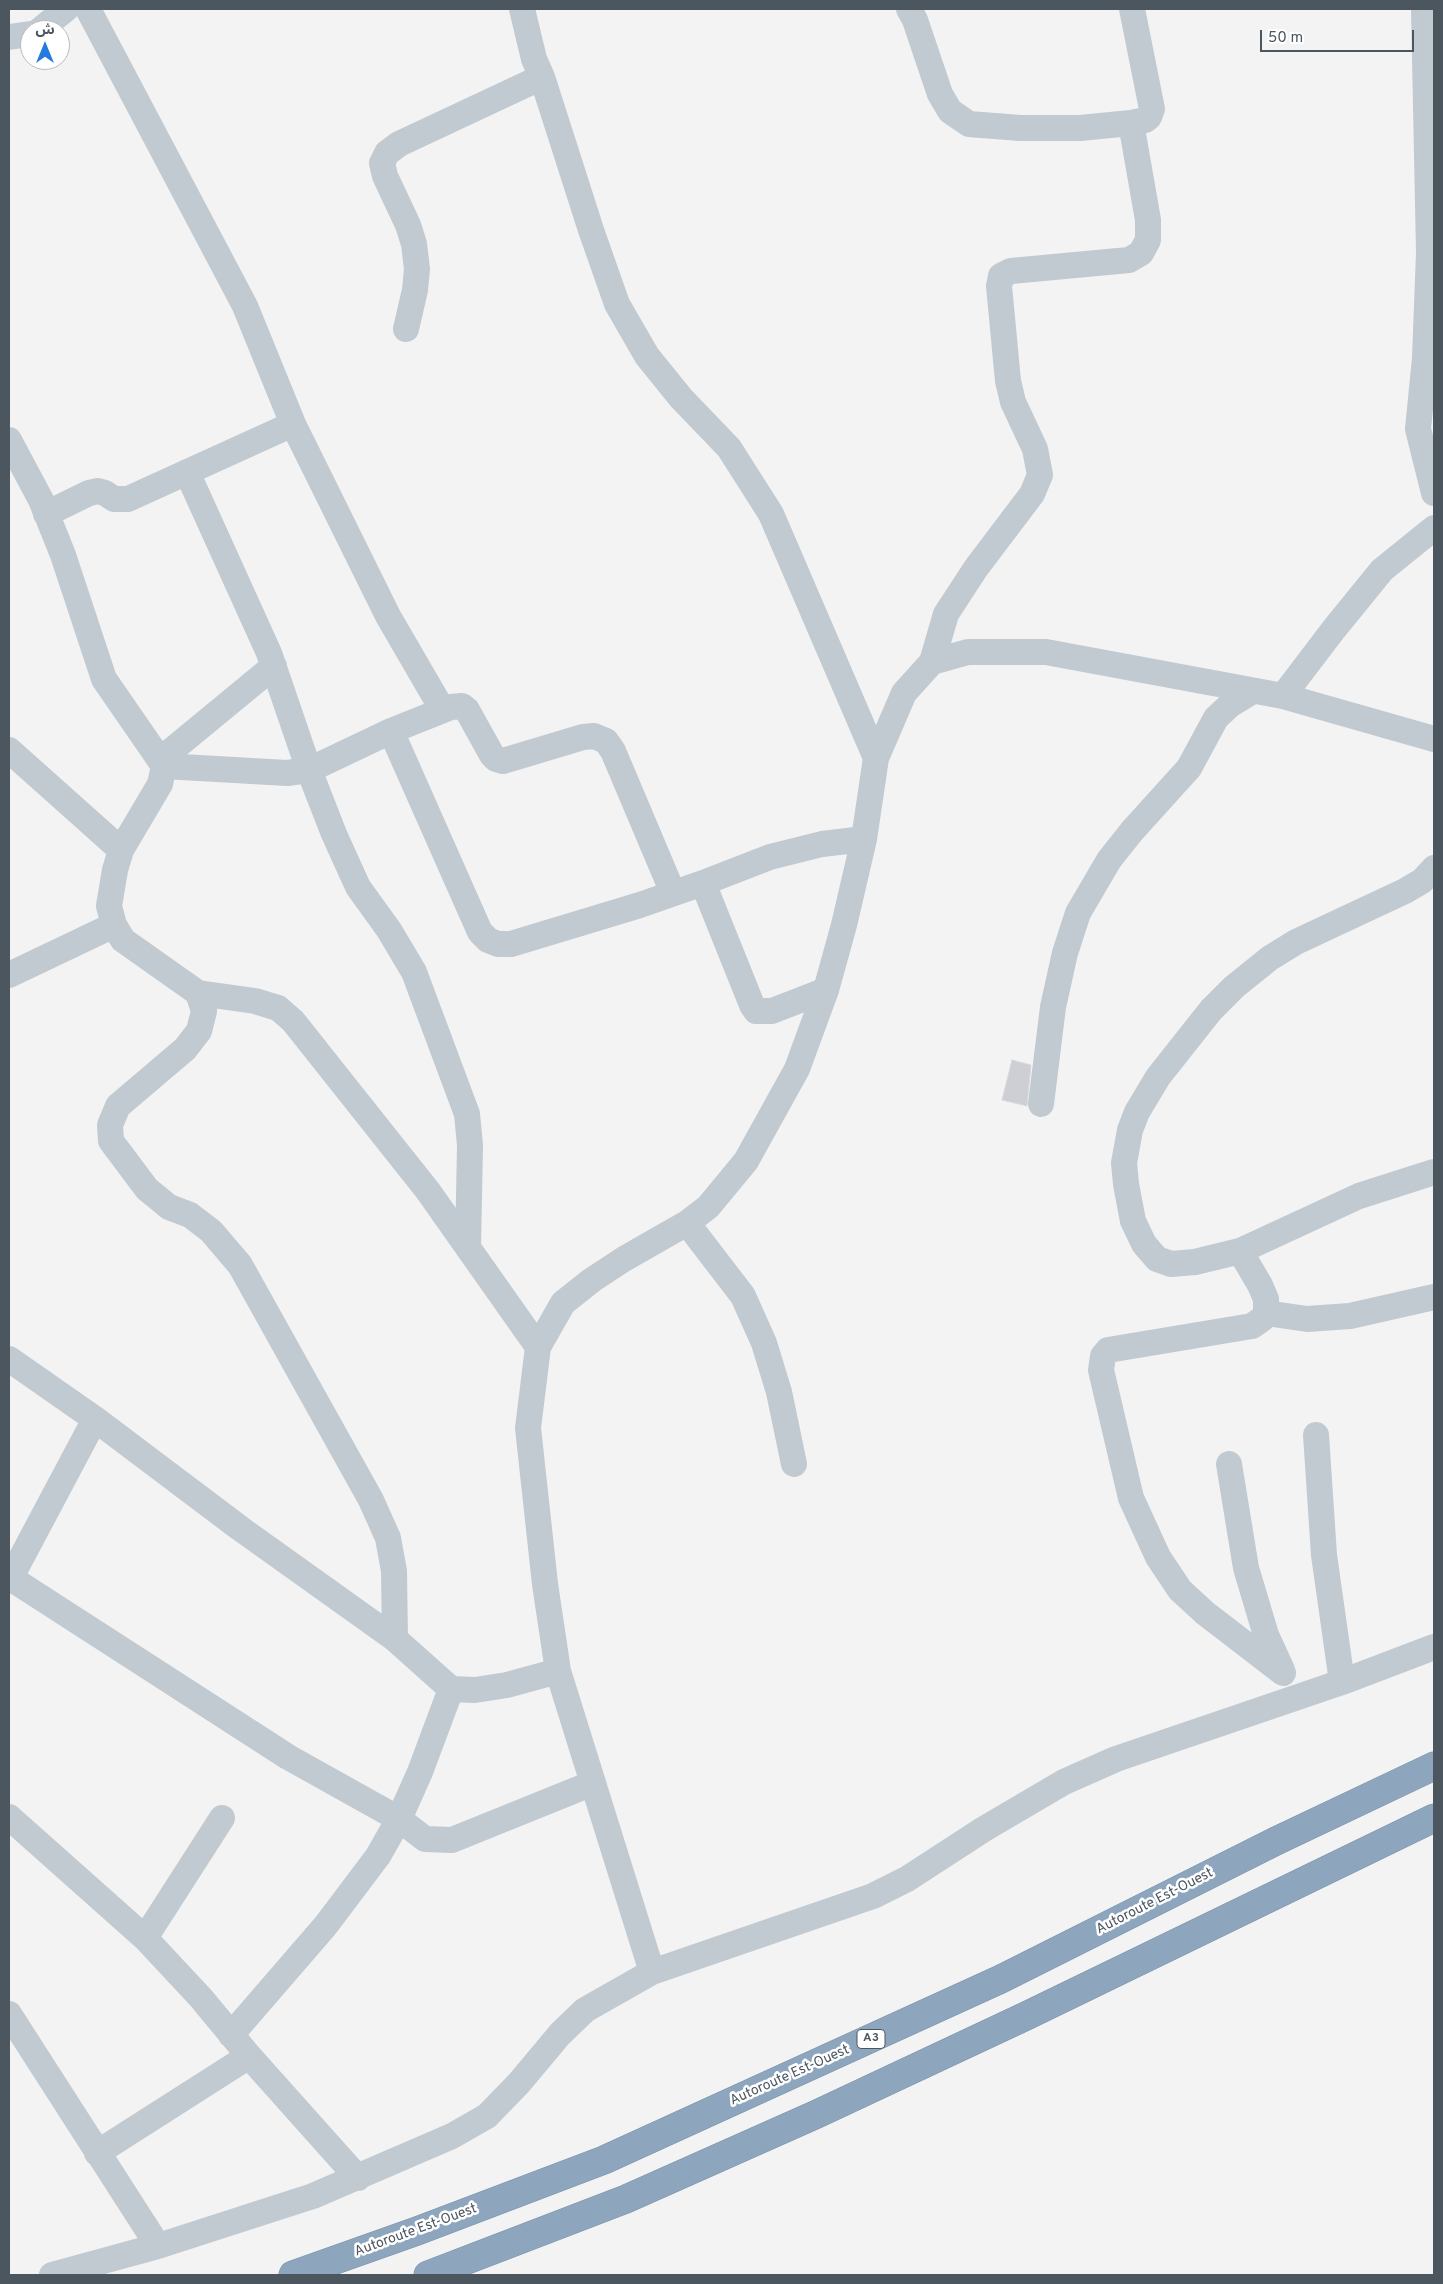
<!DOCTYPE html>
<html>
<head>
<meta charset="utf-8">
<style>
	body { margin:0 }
	#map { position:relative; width:1443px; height:2284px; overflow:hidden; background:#f4f3f3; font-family:Overpass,"Noto Sans Arabic",sans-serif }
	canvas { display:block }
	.frame { position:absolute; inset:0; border:10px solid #4b565f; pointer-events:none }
	.north { position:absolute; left:20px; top:20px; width:50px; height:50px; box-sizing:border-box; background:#fff; border:1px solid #b7bbbf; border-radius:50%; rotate:0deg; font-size:14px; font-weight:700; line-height:20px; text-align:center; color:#4b565f }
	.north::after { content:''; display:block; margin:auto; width:18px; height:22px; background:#247add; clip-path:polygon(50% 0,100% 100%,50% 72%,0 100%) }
	.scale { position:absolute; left:1260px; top:30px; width:154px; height:22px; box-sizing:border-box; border:2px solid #4b565f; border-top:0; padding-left:6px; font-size:15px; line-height:18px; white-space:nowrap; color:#4b565f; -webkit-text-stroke:4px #fff; paint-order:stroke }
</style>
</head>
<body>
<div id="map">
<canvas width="1443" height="2284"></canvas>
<div class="frame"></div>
<div class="north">ش</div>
<div class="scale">50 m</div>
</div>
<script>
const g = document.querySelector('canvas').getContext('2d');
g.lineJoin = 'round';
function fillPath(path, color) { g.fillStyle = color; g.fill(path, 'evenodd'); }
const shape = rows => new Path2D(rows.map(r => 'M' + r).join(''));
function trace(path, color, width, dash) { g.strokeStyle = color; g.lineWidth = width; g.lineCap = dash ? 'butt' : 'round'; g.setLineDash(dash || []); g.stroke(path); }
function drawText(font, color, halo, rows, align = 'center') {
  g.font = font + ' Overpass,sans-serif'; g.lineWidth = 5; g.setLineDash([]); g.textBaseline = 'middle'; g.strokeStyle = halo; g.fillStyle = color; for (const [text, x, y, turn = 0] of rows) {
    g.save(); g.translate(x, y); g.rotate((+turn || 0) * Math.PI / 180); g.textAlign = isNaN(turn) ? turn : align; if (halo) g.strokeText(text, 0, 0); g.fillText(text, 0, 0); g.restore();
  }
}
const building = shape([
	[1012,1060,1031,1065,1027,1106,1002,1100,1012,1060]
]);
const minor = shape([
	[88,9,245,306,293,424,388,616,442,709],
	[522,9,534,59,542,77,591,230,617,304,647,356,681,398,729,448,771,514,876,758],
	[909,9,915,20,940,94,950,111,969,124,1020,128,1080,128,1131,123,1145,120,1149,117,1152,109,1132,9],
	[1424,9,1429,252,1425,358,1418,429,1434,493],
	[40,30,66,9],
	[9,37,30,34],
	[406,329,415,290,417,269,414,244,408,225,385,176,382,163,387,153,399,144,542,77],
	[9,440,41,500,63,555,104,679,164,766,160,784,121,850,115,870,109,906,114,925,123,940,198,993,204,1011,199,1031,185,1049,118,1106,110,1125,111,1141,147,1189,169,1207,190,1215,211,1231,240,1265,371,1500,388,1538,394,1571,395,1639],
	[187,472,269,653,309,770,334,834,358,887,389,930,414,972,467,1114,470,1145,468,1248],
	[46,514,89,493,98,491,105,493,114,499,128,499,293,424],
	[932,662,946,614,976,568,1032,494,1040,475,1035,449,1013,402,1008,381,999,286,1001,276,1011,271,1129,260,1141,253,1148,240,1148,220,1131,123],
	[1283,696,1334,629,1382,570,1434,528],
	[391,731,480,932,488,940,498,944,511,944,640,905,703,883,770,857,822,844,864,839],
	[9,750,121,850],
	[160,760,274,666],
	[164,766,287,773,309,770,391,731,451,707,462,706,467,710,492,755,496,759,503,761,583,737,594,736,606,741,613,751,673,893],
	[1434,868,1422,881,1405,891,1296,942,1270,958,1234,987,1211,1010,1158,1077,1137,1112,1130,1130,1124,1163,1126,1184,1133,1221,1144,1244,1157,1259,1171,1264,1195,1262,1240,1251,1359,1196,1434,1172],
	[703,883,752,1005,756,1011,772,1011,826,990],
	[9,975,114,925],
	[198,993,255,1001,278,1008,293,1021,428,1191,538,1347],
	[1041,1104,1053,1007,1065,953,1078,913,1109,860,1132,831,1189,768,1216,718,1230,705,1253,691],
	[687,1223,743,1296,764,1343,779,1392,794,1464],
	[1240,1251,1260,1285,1266,1299,1266,1313,1262,1319,1252,1326,1108,1350,1103,1356,1101,1370,1131,1498,1158,1557,1180,1590,1205,1613,1283,1673],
	[1266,1313,1307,1319,1350,1316,1434,1297],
	[9,1359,95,1419,241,1529,395,1639,451,1689,475,1690,507,1685,558,1671],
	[1316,1435,1324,1555,1342,1682],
	[1229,1464,1246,1568,1266,1635,1282,1670],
	[9,1577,288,1757,399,1819,425,1839,452,1840,593,1783],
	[9,1581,95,1419],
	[9,1817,145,1938,201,1998,249,2056,358,2178],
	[145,1938,222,1818],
	[652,1972,558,1671,545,1584,528,1428,538,1347,563,1303,592,1280,624,1259,687,1223,708,1207,746,1161,797,1069,826,990,844,925,864,839,876,758,904,693,932,662,968,652,1046,652,1283,696,1434,739],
	[9,2014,158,2246],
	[231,2035,326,1925,378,1856,399,1819,420,1772,451,1689],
	[97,2153,249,2056],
	[52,2275,158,2246,313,2196,452,2136,487,2116,519,2083,560,2034,585,2010,652,1972,873,1896,907,1879,984,1829,1064,1782,1116,1759,1342,1682,1434,1647]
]);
const highway = shape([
	[293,2275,417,2231,604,2160,1001,1979,1276,1841,1434,1766],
	[428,2275,626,2199,817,2114,1026,2016,1434,1818]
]);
const shields = [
	[871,2039,28]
];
const shieldNames = [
	["A3",871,2039]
];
const streetNames = [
	["Autoroute Est-Ouest",1155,1902,-27],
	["Autoroute Est-Ouest",790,2076,-24],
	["Autoroute Est-Ouest",416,2231,-20]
];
fillPath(building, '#cdcfd4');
trace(building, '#d7d9dd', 1);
trace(highway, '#7891aa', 29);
trace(minor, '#c1cad0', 26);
trace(highway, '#8da6be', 28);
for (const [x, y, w] of shields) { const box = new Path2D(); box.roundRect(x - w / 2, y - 9.5, w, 19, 4); g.fillStyle = '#fff'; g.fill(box); trace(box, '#4b565f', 1); }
drawText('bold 12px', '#4b565f', null, shieldNames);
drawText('14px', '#4b565f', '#fff', streetNames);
</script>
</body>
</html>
